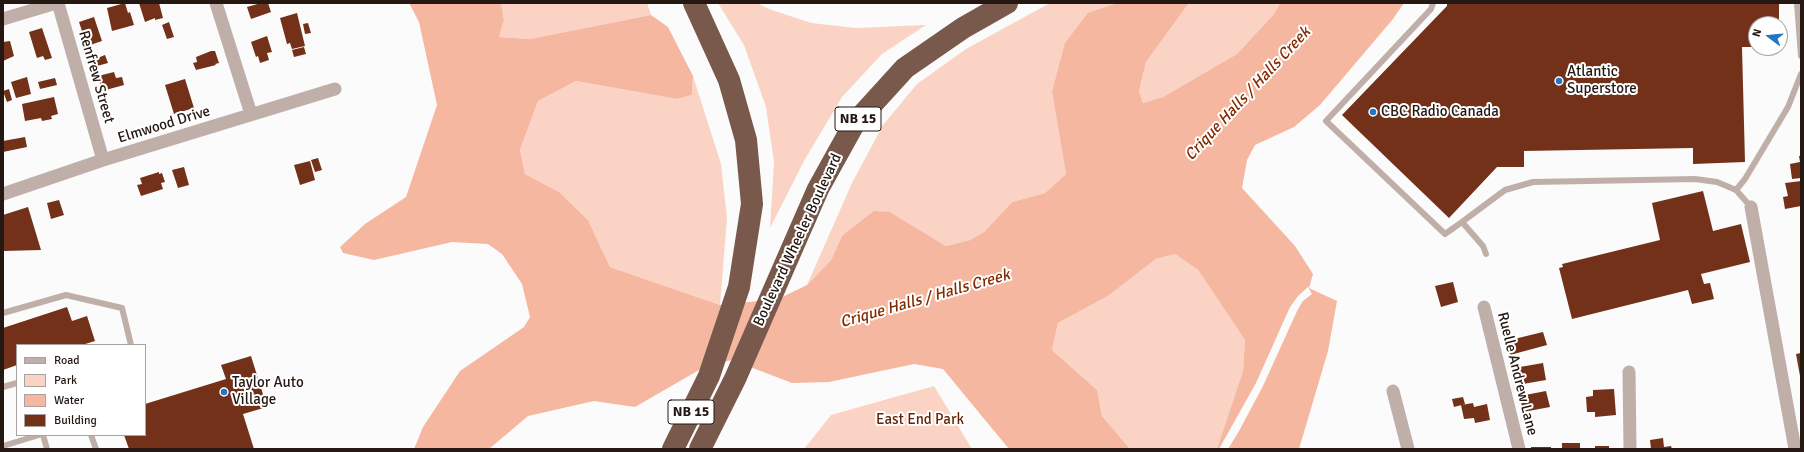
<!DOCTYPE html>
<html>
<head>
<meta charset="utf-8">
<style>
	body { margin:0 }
	#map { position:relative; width:1804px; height:452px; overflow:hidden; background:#fbfbfb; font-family:Signika,sans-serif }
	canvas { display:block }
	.frame { position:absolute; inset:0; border:4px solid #251813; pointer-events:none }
	.legend { position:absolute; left:16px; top:344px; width:130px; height:92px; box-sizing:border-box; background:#fff; border:1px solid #a8a3a1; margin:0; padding:5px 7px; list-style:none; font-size:12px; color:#251813 }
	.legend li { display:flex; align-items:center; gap:8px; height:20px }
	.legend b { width:20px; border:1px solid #a8a3a1 }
	.north { position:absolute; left:1748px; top:16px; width:40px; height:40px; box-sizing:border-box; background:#fff; border:1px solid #a8a3a1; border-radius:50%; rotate:286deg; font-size:11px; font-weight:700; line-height:16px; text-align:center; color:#251813 }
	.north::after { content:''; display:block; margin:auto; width:14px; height:18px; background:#2177c5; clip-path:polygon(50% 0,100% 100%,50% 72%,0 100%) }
</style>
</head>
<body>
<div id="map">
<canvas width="1804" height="452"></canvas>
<div class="frame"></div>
<ul class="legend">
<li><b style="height:5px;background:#c0afa9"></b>Road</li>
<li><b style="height:11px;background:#fad3c5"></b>Park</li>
<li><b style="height:11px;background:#f5b7a0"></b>Water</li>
<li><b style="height:11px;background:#723118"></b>Building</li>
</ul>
<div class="north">N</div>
</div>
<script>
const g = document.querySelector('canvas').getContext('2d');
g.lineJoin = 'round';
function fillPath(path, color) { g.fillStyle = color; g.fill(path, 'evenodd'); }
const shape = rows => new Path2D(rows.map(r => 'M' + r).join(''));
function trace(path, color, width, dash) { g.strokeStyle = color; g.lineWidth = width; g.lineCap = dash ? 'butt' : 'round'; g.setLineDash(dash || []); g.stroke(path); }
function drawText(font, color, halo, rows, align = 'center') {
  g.font = font + ' Signika,sans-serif'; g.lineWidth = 4; g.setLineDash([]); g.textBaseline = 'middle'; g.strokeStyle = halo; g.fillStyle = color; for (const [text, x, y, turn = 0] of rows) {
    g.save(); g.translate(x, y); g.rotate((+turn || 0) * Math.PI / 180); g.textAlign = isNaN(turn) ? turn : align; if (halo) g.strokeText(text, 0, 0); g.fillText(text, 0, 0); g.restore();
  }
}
const green = shape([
	[501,3,647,3,651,15,530,39,499,37,504,20],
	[718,3,757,3,769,9,811,23,856,28,926,25,882,54,842,97,804,161,770,228,774,162,766,107,744,45],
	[1050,3,1118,3,1115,5,1052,92,1066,174,1045,193,1012,202,984,232,970,240,946,246,890,212,842,236,831,260,807,285,852,183,883,125,917,84,966,49],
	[1189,3,1280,3,1274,14,1237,54,1163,97,1143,103,1139,91,1146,62],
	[693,76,721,164,727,218,720,305,610,267,588,220,559,192,525,174,520,150,538,101,576,81,677,99,692,95],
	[1175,254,1198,270,1245,340,1243,371,1217,449,1130,449,1102,416,1097,390,1052,350,1058,323,1108,296,1156,259],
	[934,386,972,449,804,449,831,415]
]);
const water = shape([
	[409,3,501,3,504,20,499,37,530,39,651,15,668,27,693,76,692,95,677,99,576,81,538,101,520,150,525,174,559,192,588,220,610,267,720,305,778,299,807,285,831,260,842,236,874,211,890,212,946,246,970,240,984,232,1012,202,1045,193,1066,174,1052,92,1065,43,1088,13,1118,3,1189,3,1146,62,1139,91,1143,103,1163,97,1237,54,1274,14,1280,3,1404,3,1393,19,1320,105,1294,127,1255,145,1247,160,1242,188,1295,246,1313,274,1309,288,1337,301,1328,351,1299,449,1217,449,1243,371,1245,340,1198,270,1175,254,1156,259,1108,296,1058,323,1052,350,1097,390,1102,416,1130,449,1009,449,943,369,914,364,829,382,792,383,732,360,706,366,635,407,594,401,528,416,489,449,414,449,423,427,460,371,524,327,530,317,522,284,502,254,488,244,452,242,374,260,343,253,340,247,365,224,406,197,437,105,419,22]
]);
const pier = shape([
	[1308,287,1312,294,1303,301,1298,309,1263,386,1239,431,1228,449,1219,449,1256,383,1290,307,1298,296]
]);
const building = shape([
	[125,3,128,13,130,12,134,25,112,31,107,8],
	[139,3,159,3,163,18,155,20,155,18,145,22],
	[261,3,268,3,271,12,251,19,247,7],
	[1447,3,1779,3,1779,24,1756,24,1756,47,1742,47,1745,162,1693,164,1693,148,1524,151,1524,167,1497,167,1449,218,1342,115,1447,6],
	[297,13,305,46,292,49,290,43,287,44,280,18],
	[94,17,102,41,87,46,79,22],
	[169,22,174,37,167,39,162,25],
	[308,23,311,33,305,34,303,24],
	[42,28,52,58,45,60,43,56,37,58,36,55,29,32],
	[267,36,272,52,267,53,269,60,260,63,258,56,256,57,251,42],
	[10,41,14,56,3,61,3,42],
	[304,47,306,54,294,57,292,50],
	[211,51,215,51,219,63,215,64,216,65,196,70,193,63,197,62,196,57],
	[105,55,108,63,97,66,95,59],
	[114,72,116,78,122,77,124,85,102,91,98,76],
	[27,77,31,94,16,98,11,82],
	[55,78,57,85,40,89,38,82],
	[185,79,194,108,174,114,165,85],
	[9,89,12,100,7,102,3,91],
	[54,97,58,114,51,116,52,119,42,121,41,118,25,121,22,104],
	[25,137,27,147,3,152,3,141],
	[1799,156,1801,156,1801,178,1792,179,1790,164,1800,162],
	[318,158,322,170,315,172,311,160],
	[310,161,315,180,300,185,294,165],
	[184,167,189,185,178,188,172,170],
	[159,172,159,174,162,173,165,182,161,183,163,189,141,196,137,185,142,184,140,178],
	[1801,181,1801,206,1785,209,1783,197,1788,196,1785,183],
	[1703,191,1713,231,1741,224,1750,262,1701,274,1704,284,1710,283,1714,299,1692,304,1688,290,1572,319,1559,268,1563,267,1562,264,1660,240,1652,203],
	[59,200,64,215,51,219,47,203],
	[28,207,41,250,3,251,3,215],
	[1453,282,1458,302,1441,307,1435,286],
	[67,307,72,321,87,316,95,341,82,345,17,345,17,365,3,370,3,328],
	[1543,332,1547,345,1510,355,1506,341],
	[1801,353,1801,376,1800,376,1796,354],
	[251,356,267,407,243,414,254,449,129,449,124,435,145,435,145,404,226,379,221,365],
	[1543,363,1546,380,1517,385,1514,368],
	[1614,389,1616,415,1595,417,1595,412,1587,412,1586,397,1593,396,1593,390],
	[1546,391,1550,407,1523,412,1520,396],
	[1463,397,1465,404,1454,407,1452,399],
	[1473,403,1474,407,1487,404,1490,420,1475,423,1474,418,1464,419,1461,405],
	[1663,438,1664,447,1671,446,1672,449,1651,449,1650,440],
	[1562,443,1580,443,1580,449,1562,449],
	[1595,446,1609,446,1609,449,1595,449],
	[1531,447,1551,447,1551,449,1531,449]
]);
const lane = shape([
	[1433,3,1431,9,1326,121,1445,234,1462,222,1483,246,1486,254],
	[1797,3,1801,56],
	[1736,190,1745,179,1788,107,1801,74],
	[1462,222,1505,190,1533,182,1695,179,1717,182,1736,190,1751,207],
	[3,313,66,295,122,308,131,345],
	[3,387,17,383],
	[43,435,47,449],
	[91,435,96,449],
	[3,446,39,435]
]);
const street = shape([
	[58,3,103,160],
	[216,3,251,114],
	[3,19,56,3],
	[3,194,103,160,335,89],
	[1751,207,1795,449],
	[1484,307,1519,449],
	[1629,372,1630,449],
	[1393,391,1408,449]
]);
const highway = shape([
	[673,449,709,376,739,287,752,204,746,140,729,80,694,3],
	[700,449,735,379,818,189,854,124,905,68,963,28,1007,3]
]);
const markers = [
	[1559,81,4,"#2177c5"],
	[1373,112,4,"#2177c5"],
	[224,392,4,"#2177c5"]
];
const shields = [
	[858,119,46],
	[691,412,46]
];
const shieldNames = [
	["NB 15",858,119],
	["NB 15",691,412]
];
const poiNames = [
	["Atlantic",1567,72],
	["Superstore",1567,89],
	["CBC Radio Canada",1381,112],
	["Taylor Auto",232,383],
	["Village",232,400]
];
const streetNames = [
	["Renfrew Street",96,77,74],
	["Elmwood Drive",164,125,-17],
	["Boulevard Wheeler Boulevard",798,240,-65],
	["Ruelle Andrew Lane",1517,374,76]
];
const parkNames = [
	["East End Park",920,420]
];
const waterNames = [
	["Crique Halls / Halls Creek",1248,94,-47],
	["Crique Halls / Halls Creek",925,299,-16]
];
fillPath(green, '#fad3c5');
fillPath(water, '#f5b7a0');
fillPath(pier, '#fbfbfb');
fillPath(building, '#723118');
trace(lane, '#c0afa9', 6);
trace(street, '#c0afa9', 13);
trace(highway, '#7a594d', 22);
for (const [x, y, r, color] of markers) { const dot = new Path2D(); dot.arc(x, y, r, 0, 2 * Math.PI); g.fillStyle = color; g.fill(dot); trace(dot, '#fff', 1.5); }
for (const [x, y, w] of shields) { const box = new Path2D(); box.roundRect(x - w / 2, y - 12, w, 24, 3); g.fillStyle = '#fff'; g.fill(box); trace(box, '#251813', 1); }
drawText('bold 14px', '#251813', null, shieldNames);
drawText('15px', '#251813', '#fff', poiNames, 'left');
drawText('15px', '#251813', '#fff', streetNames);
drawText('15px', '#662306', '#fff', parkNames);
drawText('italic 16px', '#822a00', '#fff', waterNames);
</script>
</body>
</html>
